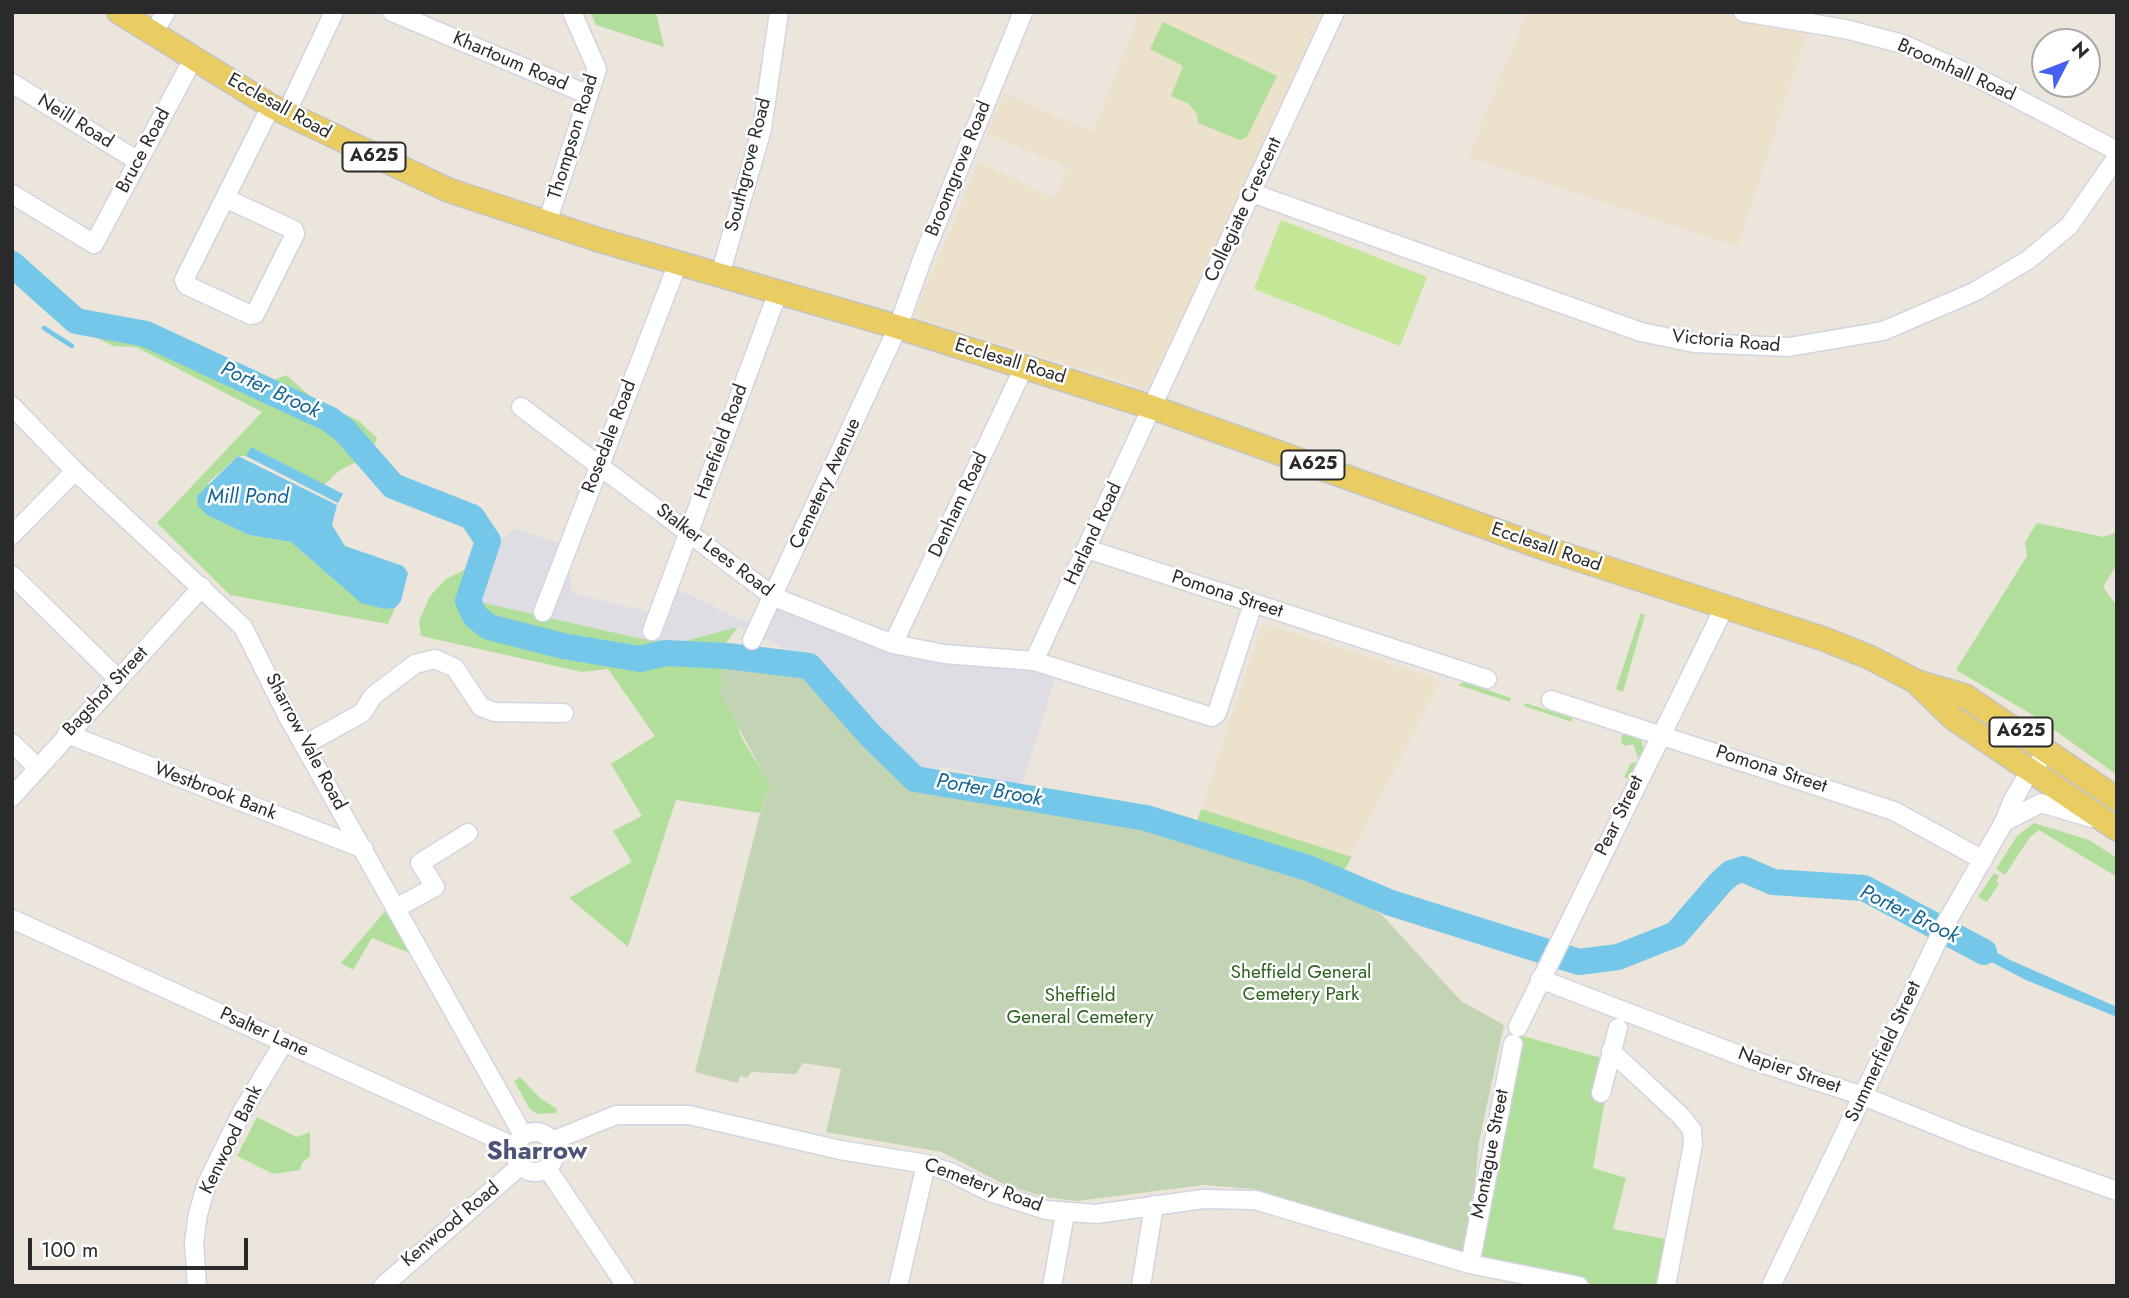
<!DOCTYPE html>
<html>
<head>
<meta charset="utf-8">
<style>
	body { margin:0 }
	#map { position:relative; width:2129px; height:1298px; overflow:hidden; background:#ebe5dc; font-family:Jost,sans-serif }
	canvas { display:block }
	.frame { position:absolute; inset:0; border:14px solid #2a2a2a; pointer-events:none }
	.north { position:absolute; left:2031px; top:28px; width:70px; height:70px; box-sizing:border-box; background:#fff; border:2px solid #aaa; border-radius:50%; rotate:48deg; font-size:19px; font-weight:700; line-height:28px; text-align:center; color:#2a2a2a }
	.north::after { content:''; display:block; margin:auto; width:24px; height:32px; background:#4461f1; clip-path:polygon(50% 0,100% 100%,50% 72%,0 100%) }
	.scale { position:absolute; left:28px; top:1238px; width:220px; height:32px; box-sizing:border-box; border:4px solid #2a2a2a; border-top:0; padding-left:9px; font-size:21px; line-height:24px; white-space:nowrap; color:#2a2a2a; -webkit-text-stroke:5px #fff; paint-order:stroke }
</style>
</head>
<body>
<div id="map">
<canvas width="2129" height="1298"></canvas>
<div class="frame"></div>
<div class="north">N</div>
<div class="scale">100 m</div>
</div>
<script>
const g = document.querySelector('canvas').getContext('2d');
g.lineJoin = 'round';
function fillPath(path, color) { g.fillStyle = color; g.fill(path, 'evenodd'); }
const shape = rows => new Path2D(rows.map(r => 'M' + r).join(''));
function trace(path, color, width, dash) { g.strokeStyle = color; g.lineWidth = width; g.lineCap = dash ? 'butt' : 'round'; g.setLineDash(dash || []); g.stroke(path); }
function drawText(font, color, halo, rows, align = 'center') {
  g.font = font + ' Jost,sans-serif'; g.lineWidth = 5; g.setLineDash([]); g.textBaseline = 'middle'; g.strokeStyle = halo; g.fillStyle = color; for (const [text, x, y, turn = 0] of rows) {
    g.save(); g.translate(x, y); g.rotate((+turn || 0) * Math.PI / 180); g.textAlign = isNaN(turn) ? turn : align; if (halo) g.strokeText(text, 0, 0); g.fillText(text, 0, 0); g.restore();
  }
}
const industrial = shape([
	[516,529,568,546,572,593,657,614,668,585,741,620,759,624,774,597,893,644,1058,670,1021,787,946,767,918,770,880,740,821,670,754,631,738,627,677,643,638,638,475,601,492,545]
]);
const education = shape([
	[1140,12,1335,12,1150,390,913,317,979,162,1055,198,1067,167,987,134,1004,93,1093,132],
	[1527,12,1744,12,1809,27,1738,247,1468,157],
	[1262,623,1441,680,1343,872,1196,825]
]);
const green = shape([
	[590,12,656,12,664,47,596,25],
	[1163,22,1277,76,1247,137,1240,140,1198,123,1197,114,1189,104,1171,96,1183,66,1150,49],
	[12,258,93,319,143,327,272,381,286,375,318,403,358,420,377,438,371,455,340,470,324,485,251,447,246,456,238,456,208,483,207,515,249,535,291,542,352,595,385,609,395,608,388,624,230,595,157,523,262,412,136,347,113,346,65,322,12,272],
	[2037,523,2103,537,2117,532,2117,564,2103,587,2117,606,2117,775,2038,718,1956,670,2027,556,2025,542],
	[492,545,475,601,638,638,677,643,738,627,723,647,740,735,770,784,760,813,676,800,628,947,569,898,632,862,613,831,642,816,611,764,655,736,608,669,582,672,421,636,419,621,430,596,446,579,464,570],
	[1641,613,1645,615,1623,692,1616,689],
	[1464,682,1511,698,1510,702,1458,685],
	[1525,703,1572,718,1572,722,1524,706],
	[1622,734,1641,740,1643,747,1643,754,1630,780,1624,777,1630,764,1639,761,1633,744,1626,746,1621,743],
	[1201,809,1352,857,1343,872,1196,825],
	[2034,823,2089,840,2117,858,2117,877,2039,830,2030,837,2005,875,1996,869,2017,836],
	[1994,873,1999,876,1996,882,1999,884,1987,902,1978,897],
	[387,909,412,954,372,938,353,970,341,963],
	[1519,1035,1612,1061,1593,1168,1626,1178,1613,1229,1671,1240,1663,1286,1600,1286,1477,1260],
	[520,1077,540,1098,557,1109,556,1113,538,1114,530,1109,514,1081],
	[257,1117,297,1137,310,1132,310,1156,302,1163,300,1170,273,1174,237,1156]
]);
const cemetery = shape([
	[723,647,786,655,813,671,867,735,915,779,1114,817,1352,896,1382,915,1461,1001,1504,1025,1479,1142,1468,1256,1254,1189,1204,1185,1077,1201,1046,1197,1005,1185,942,1152,826,1132,841,1069,803,1063,796,1074,752,1072,747,1078,740,1076,738,1083,695,1072,760,813,770,785,720,694]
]);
const pitch = shape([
	[1281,220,1427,277,1400,346,1254,289]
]);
const water = shape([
	[251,447,343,494,338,503,246,456],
	[238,456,337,505,332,525,345,546,403,566,408,573,401,601,395,608,385,609,361,603,291,542,249,535,207,515,198,506,197,496],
	[379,472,404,482,400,495,377,476],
	[441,500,481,515,494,537,482,538,469,520,439,510],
	[1880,889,1932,917,1925,929,1874,901],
	[1955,929,2010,960,2117,1007,2117,1017,2026,980,1949,940]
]);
const stream = shape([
	[44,328,72,346]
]);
const river = shape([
	[12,264,76,321,146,334,329,419,345,431,393,486,472,517,488,541,468,601,475,616,489,627,563,646,640,659,665,653,727,656,809,666,869,734,915,779,1146,818,1308,868,1391,903,1579,962,1618,957,1676,934,1720,883,1731,873,1743,869,1773,882,1864,888,1984,952]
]);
const minor = shape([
	[392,12,589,95],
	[1743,12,1845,29,1903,44,1986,82,2117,151],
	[153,33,166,12],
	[12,83,138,161],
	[286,114,334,12],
	[1252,193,1641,332,1694,343,1789,347,1883,331,1974,292,2028,260,2069,226,2117,157],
	[12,194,94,244,193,59],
	[225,198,294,230,295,234,255,314,251,315,186,285,184,280,271,106],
	[547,223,597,69,572,12],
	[720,275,762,129,779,12],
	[12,406,75,471,243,627,287,715,523,1135],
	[521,407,774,597,893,644,944,654,1034,661,1212,717,1217,713,1253,604],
	[12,535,75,471],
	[1087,549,1487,679],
	[12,575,118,679],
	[543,612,678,263],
	[652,631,778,292],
	[752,640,898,327,923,257,1023,12],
	[893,644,1024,367],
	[1034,661,1335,12],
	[1551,700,1894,811,1983,860],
	[67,734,364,849],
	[12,743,38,768],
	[304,745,362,713,373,696,415,664,435,659,455,668,481,707,495,712,564,713],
	[12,797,202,587],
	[2004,822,2041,803,2092,818],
	[398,907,435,887,420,863,468,833],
	[12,919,515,1147],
	[1540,979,1752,1060,1863,1096,1970,1139,2117,1191],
	[1518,1027,1725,606],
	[1611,1051,1682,1117,1692,1130,1693,1144,1666,1286],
	[1601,1093,1618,1028],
	'515 1152a20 20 0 1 1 40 0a20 20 0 1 1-40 0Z',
	[552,1141,616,1115,689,1115,840,1150,926,1164,950,1172,990,1192,1046,1210,1096,1214,1203,1199,1255,1200,1470,1264,1579,1286],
	[547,1168,626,1286],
	[1470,1264,1513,1044],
	[197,1286,194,1242,198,1214,207,1183,242,1112,284,1042],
	[383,1286,520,1166],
	[898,1286,926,1164],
	[1052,1286,1065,1214],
	[1141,1286,1154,1205],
	[1771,1286,1946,923,2004,822,2012,802,2031,769,2038,763]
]);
const major = shape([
	[119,12,271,106,448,190,596,239,898,327,1154,408,1547,549,1824,639,1869,657,1917,682,1965,696,2117,799],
	[1919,685,1953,718,2117,829]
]);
const shields = [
	[374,157,63],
	[1313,465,63],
	[2021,732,63]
];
const shieldNames = [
	["A625",374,157],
	["A625",1313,465],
	["A625",2021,732]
];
const streetNames = [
	["Khartoum Road",510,62,23],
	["Broomhall Road",1956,71,24],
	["Ecclesall Road",279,107,29],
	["Neill Road",75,122,32],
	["Thompson Road",574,137,-73],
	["Bruce Road",144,151,-62],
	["Southgrove Road",749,165,-76],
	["Broomgrove Road",959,169,-68],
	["Collegiate Crescent",1244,210,-65],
	["Victoria Road",1726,342,5],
	["Ecclesall Road",1010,362,17],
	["Rosedale Road",610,437,-69],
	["Harefield Road",722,442,-70],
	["Cemetery Avenue",826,484,-65],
	["Denham Road",959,505,-65],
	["Harland Road",1094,534,-65],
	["Ecclesall Road",1546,548,19],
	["Stalker Lees Road",714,551,37],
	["Pomona Street",1227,595,18],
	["Bagshot Street",106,692,-47],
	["Sharrow Vale Road",305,742,62],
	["Pomona Street",1771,770,18],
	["Westbrook Bank",215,792,21],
	["Pear Street",1620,816,-64],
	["Psalter Lane",264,1033,24],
	["Summerfield Street",1884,1052,-65],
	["Napier Street",1789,1071,19],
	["Kenwood Bank",232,1140,-64],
	["Montague Street",1491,1154,-79],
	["Cemetery Road",983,1186,20],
	["Kenwood Road",451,1225,-40]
];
const parkNames = [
	["Sheffield General",1301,973],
	["Cemetery Park",1301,995],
	["Sheffield",1080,996],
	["General Cemetery",1080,1018]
];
const waterNames = [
	["Porter Brook",270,391,25],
	["Mill Pond",248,498],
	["Porter Brook",989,791,10],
	["Porter Brook",1909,915,26]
];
const districtNames = [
	["Sharrow",537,1153]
];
fillPath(industrial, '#dfdde4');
fillPath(education, '#ece2cc');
fillPath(green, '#b1df9b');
fillPath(cemetery, '#c3d4b4');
fillPath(pitch, '#c3e697');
fillPath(water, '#74c7e8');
trace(stream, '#74c7e8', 4.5);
trace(river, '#74c7e8', 26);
trace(minor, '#d2d4e2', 21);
trace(major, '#c3c3c3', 26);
trace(minor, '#fff', 18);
trace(major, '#e9cd63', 23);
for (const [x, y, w] of shields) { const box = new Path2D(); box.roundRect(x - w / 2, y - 14.5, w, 29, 5); g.fillStyle = '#fff'; g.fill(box); trace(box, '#2a2a2a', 2); }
drawText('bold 18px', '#2a2a2a', null, shieldNames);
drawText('19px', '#2a2a2a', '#fff', streetNames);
drawText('19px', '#2b631d', '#fff', parkNames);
drawText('italic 21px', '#146593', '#fff', waterNames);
drawText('bold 26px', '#4c5378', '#fff', districtNames);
</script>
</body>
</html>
